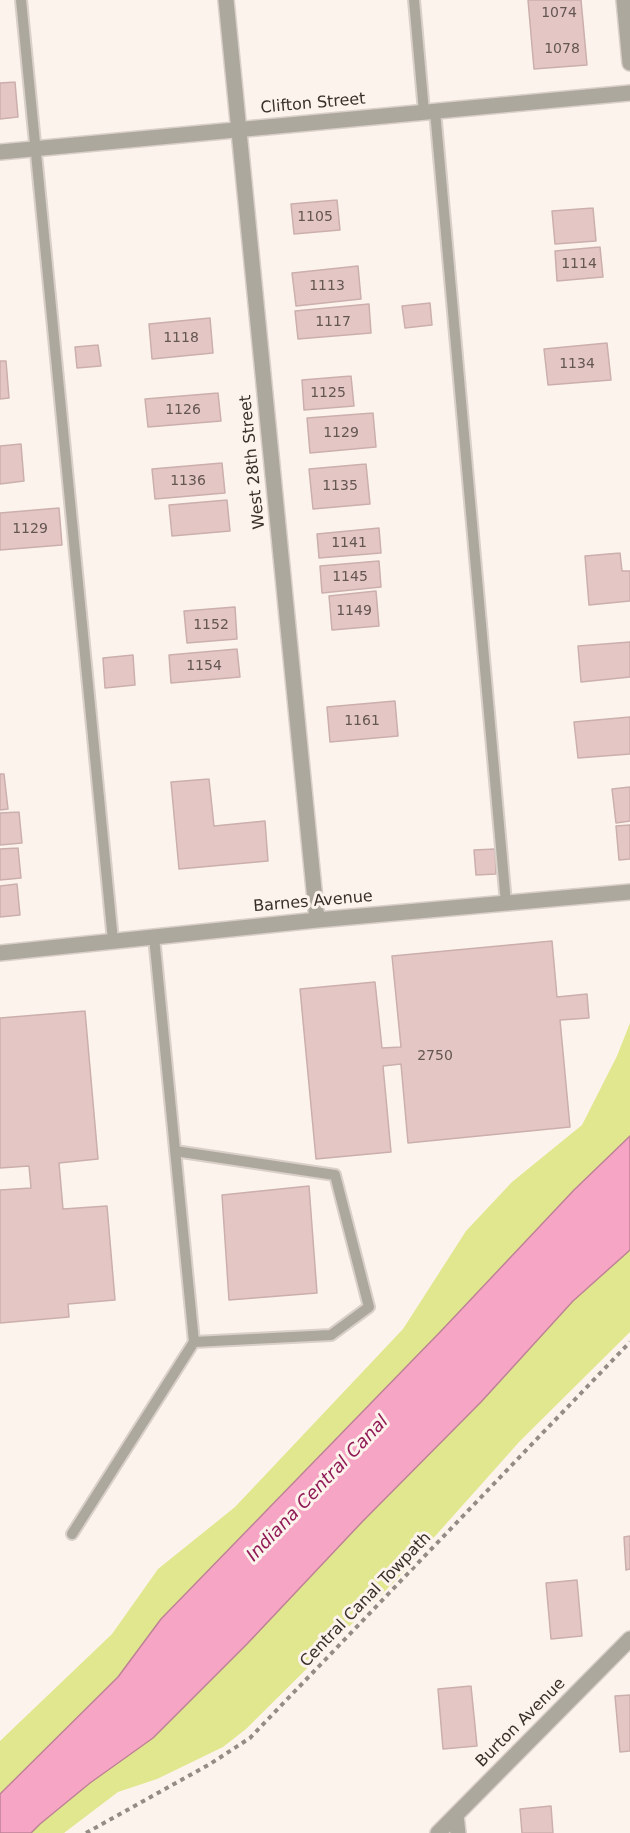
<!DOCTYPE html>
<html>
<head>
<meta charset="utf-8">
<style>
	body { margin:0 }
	canvas { display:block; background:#fdf3ed }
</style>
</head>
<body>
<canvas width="630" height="1833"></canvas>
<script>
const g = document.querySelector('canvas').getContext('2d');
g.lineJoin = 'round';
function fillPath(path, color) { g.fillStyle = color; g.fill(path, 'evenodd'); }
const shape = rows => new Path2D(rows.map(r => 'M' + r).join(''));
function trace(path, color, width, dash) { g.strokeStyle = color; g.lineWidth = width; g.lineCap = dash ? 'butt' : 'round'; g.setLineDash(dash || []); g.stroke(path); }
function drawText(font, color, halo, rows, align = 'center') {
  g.font = font + ' "DejaVu Sans",sans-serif'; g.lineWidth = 6; g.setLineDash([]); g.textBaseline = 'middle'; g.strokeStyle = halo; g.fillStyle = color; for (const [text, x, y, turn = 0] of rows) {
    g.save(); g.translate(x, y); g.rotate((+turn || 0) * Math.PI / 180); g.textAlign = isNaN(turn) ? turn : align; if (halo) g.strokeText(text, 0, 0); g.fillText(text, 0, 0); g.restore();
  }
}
const green = shape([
	[630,1023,630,1136,574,1190,442,1330,161,1619,118,1677,0,1794,0,1741,112,1634,158,1569,235,1507,403,1329,466,1231,512,1182,582,1125,617,1056],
	[630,1250,630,1332,520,1441,396,1580,246,1729,223,1747,157,1779,118,1792,64,1833,31,1833,40,1824,90,1783,153,1738,247,1644,362,1522,481,1402,573,1301]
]);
const water = shape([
	[630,1136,630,1250,573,1301,481,1402,362,1522,247,1644,153,1738,90,1783,40,1824,31,1833,0,1833,0,1794,118,1677,161,1619,442,1330,574,1190,630,1136]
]);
const building = shape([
	[528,0,581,0,587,65,534,69,528,0],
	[15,82,18,117,0,119,0,83,15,82],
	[337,200,340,230,294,234,291,204,337,200],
	[593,208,596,241,555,244,552,211,593,208],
	[600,247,603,277,557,281,555,251,600,247],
	[358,266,361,299,296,306,292,273,358,266],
	[430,303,432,325,405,328,402,306,430,303],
	[369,304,371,333,298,339,295,311,369,304],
	[210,318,213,353,152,359,149,324,210,318],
	[607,343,611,380,548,385,544,349,607,343],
	[98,345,101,366,77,368,75,347,98,345],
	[0,361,6,361,9,398,0,399,0,361],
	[351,376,354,406,304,410,302,380,351,376],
	[218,393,221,421,148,427,145,399,218,393],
	[373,413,376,447,310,453,307,418,373,413],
	[21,444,24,481,0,484,0,446,21,444],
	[222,463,225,493,155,499,152,469,222,463],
	[366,464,370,504,313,509,309,469,366,464],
	[227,500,230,531,172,536,169,505,227,500],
	[59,508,62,545,0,550,0,513,59,508],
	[379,528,381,553,319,558,317,534,379,528],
	[620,553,622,571,630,571,630,601,589,605,585,556,620,553],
	[379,561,381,587,322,593,320,566,379,561],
	[376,591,379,626,332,630,329,596,376,591],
	[235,607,237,639,187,643,184,611,235,607],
	[630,642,630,677,581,682,578,646,630,642],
	[237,649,240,677,171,683,169,655,237,649],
	[133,655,135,685,105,688,103,658,133,655],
	[395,701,398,736,330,742,327,707,395,701],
	[630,717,630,754,578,758,574,722,630,717],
	[0,774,4,774,8,809,0,810,0,774],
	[209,779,214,826,265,821,268,861,179,869,171,782,209,779],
	[630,787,630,821,616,823,612,789,630,787],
	[19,812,22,843,0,845,0,813,19,812],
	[630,825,630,859,619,860,616,826,630,825],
	[18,848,21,878,0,880,0,849,18,848],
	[495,849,496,874,476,875,474,850,495,849],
	[17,884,20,915,0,917,0,886,17,884],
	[552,941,557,997,587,994,589,1018,560,1020,570,1127,408,1143,401,1064,383,1066,391,1152,316,1159,300,989,375,982,382,1048,401,1047,392,956,552,941],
	[85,1011,98,1159,59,1163,63,1209,107,1206,115,1300,68,1304,69,1317,0,1323,0,1190,31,1188,29,1166,0,1168,0,1018,85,1011],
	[309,1186,317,1293,229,1300,222,1195,309,1186],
	[630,1536,630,1569,626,1570,624,1537,630,1536],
	[577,1580,582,1636,551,1639,546,1583,577,1580],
	[471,1686,477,1746,443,1749,438,1689,471,1686],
	[630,1695,630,1751,620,1752,615,1696,630,1695],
	[551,1806,553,1833,522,1833,520,1809,551,1806]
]);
const path = shape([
	[86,1833,210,1764,250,1738,630,1342]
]);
const service = shape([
	[21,0,113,941],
	[414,0,424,112],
	[435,111,506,903],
	[175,1151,335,1175,369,1307,331,1335,194,1342],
	[72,1534,194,1342,154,937]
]);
const minor = shape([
	[226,0,317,920],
	[624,0,630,63],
	[0,953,317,920,630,892],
	[456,1815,458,1833],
	[438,1833,630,1639]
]);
const tertiary = shape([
	[0,152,630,93]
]);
const numberNames = [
	["1074",559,13],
	["1078",562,49],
	["1105",315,217],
	["1114",579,264],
	["1113",327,286],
	["1117",333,322],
	["1118",181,338],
	["1134",577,364],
	["1125",328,393],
	["1126",183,410],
	["1129",341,433],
	["1136",188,481],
	["1135",340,486],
	["1129",30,529],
	["1141",349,543],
	["1145",350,577],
	["1149",354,611],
	["1152",211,625],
	["1154",204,666],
	["1161",362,721],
	["2750",435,1056]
];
const streetNames = [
	["Clifton Street",313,104,-5],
	["West 28th Street",253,462,-96],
	["Barnes Avenue",313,902,-5],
	["Central Canal Towpath",366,1600,-46],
	["Burton Avenue",521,1723,-45]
];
const waterNames = [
	["Indiana Central Canal",318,1489,-46]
];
fillPath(green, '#e0e78e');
fillPath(water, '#f7a5c4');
trace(water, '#be8296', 1.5);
fillPath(building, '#e4c7c5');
trace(building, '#cbafad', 1.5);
trace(service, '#dad0ca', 14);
trace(minor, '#dad0ca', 18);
trace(tertiary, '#dad0ca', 18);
trace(path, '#968c86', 4, [4.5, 4.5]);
trace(service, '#ada89e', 10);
trace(minor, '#ada89e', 15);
trace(tertiary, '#ada89e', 15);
drawText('14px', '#645651', null, numberNames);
drawText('16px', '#39302a', '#fdf3ed', streetNames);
drawText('italic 18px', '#901a56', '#fdf3ed', waterNames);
</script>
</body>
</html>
